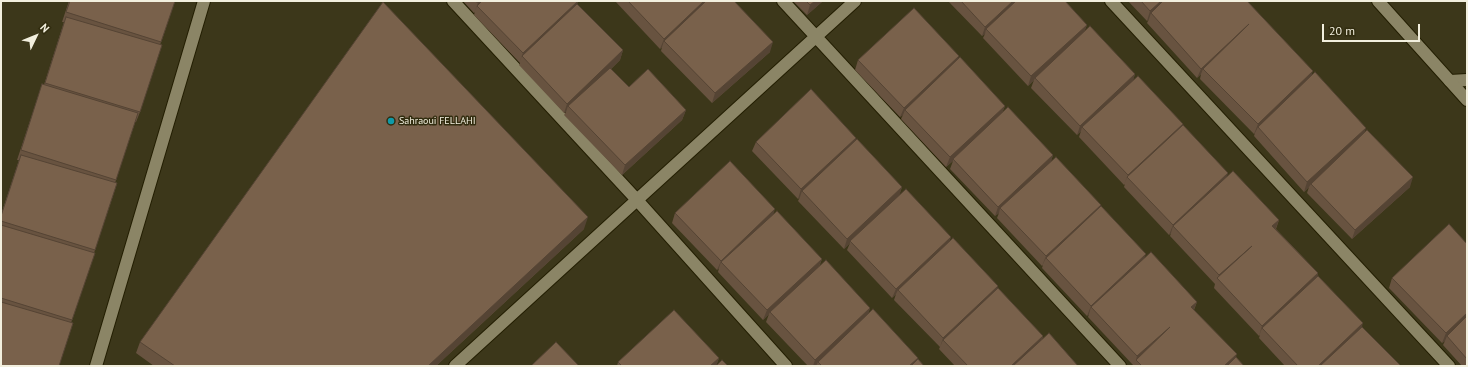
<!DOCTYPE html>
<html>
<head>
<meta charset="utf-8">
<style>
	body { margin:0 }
	#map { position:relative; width:1468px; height:367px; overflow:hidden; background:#3c371a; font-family:"PT Sans",sans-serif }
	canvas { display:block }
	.frame { position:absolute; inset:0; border:2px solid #f2efde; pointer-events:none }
	.north { position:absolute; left:16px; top:16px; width:40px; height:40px; -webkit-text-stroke:3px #322d10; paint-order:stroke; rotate:47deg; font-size:11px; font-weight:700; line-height:16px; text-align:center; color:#f2efde }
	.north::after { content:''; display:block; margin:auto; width:14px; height:18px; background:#f2efde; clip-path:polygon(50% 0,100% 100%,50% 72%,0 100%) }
	.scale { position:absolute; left:1322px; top:24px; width:98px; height:18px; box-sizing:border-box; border:2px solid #f2efde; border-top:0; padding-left:5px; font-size:12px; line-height:14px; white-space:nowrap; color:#f2efde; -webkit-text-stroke:3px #322d10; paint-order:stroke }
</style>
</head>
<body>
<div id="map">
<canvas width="1468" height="367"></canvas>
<div class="frame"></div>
<div class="north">N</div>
<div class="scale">20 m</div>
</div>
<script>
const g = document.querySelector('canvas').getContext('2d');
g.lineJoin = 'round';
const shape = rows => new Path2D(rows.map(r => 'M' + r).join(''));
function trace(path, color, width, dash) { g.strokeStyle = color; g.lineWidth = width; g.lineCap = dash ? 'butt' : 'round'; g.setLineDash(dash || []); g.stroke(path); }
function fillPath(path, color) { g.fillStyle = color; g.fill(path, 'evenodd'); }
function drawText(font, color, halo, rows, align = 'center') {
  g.font = font + ' "PT Sans",sans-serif'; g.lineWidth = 3; g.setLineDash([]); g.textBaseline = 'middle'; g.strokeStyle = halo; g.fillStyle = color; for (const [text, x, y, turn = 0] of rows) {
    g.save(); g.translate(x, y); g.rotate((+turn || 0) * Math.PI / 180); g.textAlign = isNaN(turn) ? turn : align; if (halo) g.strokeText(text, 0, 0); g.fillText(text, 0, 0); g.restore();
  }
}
const lane = shape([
	[1450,81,1467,80]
]);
const street = shape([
	[453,1,637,200,786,366],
	[783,1,1120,366],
	[1111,1,1449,366],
	[1378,1,1467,100],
	[96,366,204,1],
	[455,366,855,1]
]);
const wall = shape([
	[69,1,175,1,160,45,140,112,136,122,135,122,115,183,117,183,71,323,1,366,1,215,19,160,17,160,39,94,42,84,44,85,64,22,62,22],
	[463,1,578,1,577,4,623,50,620,60,611,69,629,87,686,110,682,120,622,175,564,115,566,112,564,113,519,65,520,63,474,15,475,12,474,13],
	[615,1,734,1,770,52,712,103,661,51,662,47,660,49],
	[793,1,823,1,807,15],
	[948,1,1065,1,1087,25,1084,32,1135,74,1133,80,1182,126,1228,173,1226,177,1279,220,1276,229,1318,273,1317,277,1362,327,1401,366,1285,366,1259,338,1260,335,1259,336,1214,288,1215,284,1170,236,1171,233,1169,235,1124,187,1125,184,1124,185,1079,137,1081,131,1077,135,1031,88,1034,80,1028,86,983,38,985,34,982,36],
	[1128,1,1247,1,1312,75,1365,132,1410,187,1352,239,1307,193,1309,187,1304,192,1254,136,1255,133,1254,134,1200,79,1201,74,1197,78,1147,23,1149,19,1147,21],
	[959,56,957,60,1005,106,1002,113,1053,155,1051,161,1100,207,1144,258,1197,302,1194,310,1235,358,1244,366,1133,366,1133,365,1088,317,1089,314,1087,316,1042,268,1043,265,1042,266,997,218,999,213,995,216,950,169,953,161,946,167,901,119,903,115,900,117,855,70,858,60],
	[856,138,855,141,902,187,899,195,951,237,949,242,997,288,1043,336,1042,340,1078,366,955,366,939,349,940,347,894,300,896,294,892,298,847,250,850,243,844,249,798,201,800,197,798,199,752,151,756,142],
	[675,213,774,214,822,259,819,267,870,308,868,314,918,358,917,360,924,366,808,366,766,322,769,314,763,320,718,272,719,268,717,270,672,223],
	[584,229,436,366,154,366,136,353,140,342],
	[1467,244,1467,366,1462,366,1443,345,1445,341,1442,343,1389,288,1392,278],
	[719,358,716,366,728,366,617,366,618,362]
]);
const shadedWall = shape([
	[480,1,487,1,477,6,474,13,478,3],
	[578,1,575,10,522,56,519,63,523,53],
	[704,1,710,1,664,41,662,47,660,49,664,39],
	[815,1,823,1,807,15,810,5],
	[1013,1,1020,1,986,29,985,34,982,36,985,27],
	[1161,1,1168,1,1151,13,1149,19,1147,21,1150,11],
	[1249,24,1203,69,1201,74,1197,78,1201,69],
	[1087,25,1083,34,1035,78,1034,80,1028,86,1031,76],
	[773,42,770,52,712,103,715,93],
	[623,50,620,60,570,108,568,106,566,112,564,113,567,104],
	[959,56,955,66,905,110,903,115,900,117,904,108],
	[1313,71,1309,81,1258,127,1255,133,1254,134,1258,124],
	[1135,74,1132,84,1082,127,1081,131,1077,135,1080,126],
	[1005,106,1001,115,953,159,953,161,946,167,950,157],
	[686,110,682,120,622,175,625,165],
	[1183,124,1179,133,1127,177,1124,185,1128,175],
	[1366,128,1363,138,1311,184,1309,187,1304,192,1307,182],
	[856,138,852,147,802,191,800,197,798,199,801,189],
	[1053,155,1050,165,1000,208,999,213,995,216,998,207],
	[1228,173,1224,183,1173,226,1171,233,1169,235,1173,225],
	[1413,177,1410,187,1352,239,1355,230],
	[902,187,899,197,850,241,850,243,844,249,847,239],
	[1101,205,1098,214,1046,258,1042,266,1046,256],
	[775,209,772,219,721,262,719,268,717,270,721,261],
	[588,217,584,229,436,366,428,366],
	[1279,220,1275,230,1272,226],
	[951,237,947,246,898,290,896,294,892,298,896,289],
	[1252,246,1217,279,1219,275],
	[1146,254,1142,264,1091,307,1089,314,1087,316,1091,306],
	[822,259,818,268,770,312,769,314,763,320,767,310],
	[1318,273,1315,283,1262,328,1259,336,1262,326],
	[998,286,995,296,943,340,940,347,943,338],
	[1197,302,1193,311,1191,307],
	[870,308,867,318,818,362,816,366,813,366,815,360],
	[1467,313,1467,320,1447,336,1445,341,1442,343,1446,333],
	[1363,323,1360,333,1325,366,1318,366],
	[1170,327,1136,360,1137,356],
	[1043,336,1039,345,1018,366,1011,366],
	[1237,354,1233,364,1231,366,1224,366],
	[719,358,716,366,710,366],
	[918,358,915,366,909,366]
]);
const building = shape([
	[70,1,175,1,161,42,66,12,70,1],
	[475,1,480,1,478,3,475,1],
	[482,1,578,1,523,53,477,6,482,1],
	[628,1,704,1,664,39,628,1],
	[706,1,734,1,773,42,715,93,664,41,706,1],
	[806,1,815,1,810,5,806,1],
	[961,1,1013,1,985,27,961,1],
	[1016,1,1065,1,1087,25,1031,76,986,29,1016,1],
	[1141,1,1161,1,1150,11,1141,1],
	[1163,1,1247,1,1313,71,1258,124,1203,69,1249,24,1201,69,1151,13,1163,1],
	[383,2,588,217,428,366,175,366,140,342,383,2],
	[577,4,623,50,567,104,522,56,577,4],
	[914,8,959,56,904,108,858,60,914,8],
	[66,17,162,45,140,112,45,83,66,17],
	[1090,26,1135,74,1080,126,1035,78,1090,26],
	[960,57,1005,106,950,157,905,110,960,57],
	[610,68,629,87,648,69,686,110,625,165,568,106,610,68],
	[1315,72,1366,128,1307,182,1258,127,1315,72],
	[1138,76,1183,124,1128,175,1082,127,1138,76],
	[42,84,138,113,116,180,21,150,42,84],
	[811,89,856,138,801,189,756,142,811,89],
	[1008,107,1053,155,998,207,953,159,1008,107],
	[1183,125,1228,173,1173,225,1127,177,1183,125],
	[1367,130,1413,177,1355,230,1311,184,1367,130],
	[857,139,902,187,847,239,802,191,857,139],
	[21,155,117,183,95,250,1,221,1,216,21,155],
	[1056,157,1101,205,1046,256,1000,208,1056,157],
	[730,161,775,209,721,261,675,213,730,161],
	[1233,171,1279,220,1272,226,1318,273,1262,326,1217,278,1252,246,1219,275,1173,226,1233,171],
	[906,189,951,237,896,289,850,241,906,189],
	[1101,206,1146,254,1091,306,1046,258,1101,206],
	[777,211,822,259,767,310,721,262,777,211],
	[1449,224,1467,244,1467,313,1446,333,1392,278,1449,224],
	[1,225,95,253,72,320,1,298,1,225],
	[953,238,998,286,943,338,898,290,953,238],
	[1151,252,1197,302,1191,307,1237,354,1224,366,1142,366,1136,360,1170,327,1137,356,1091,307,1151,252],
	[826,260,870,308,815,360,770,312,826,260],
	[1318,276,1363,323,1318,366,1298,366,1262,328,1318,276],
	[998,288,1043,336,1011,366,968,366,943,340,998,288],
	[1,302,73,323,59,366,1,366,1,302],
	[873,309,918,358,909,366,822,366,818,362,873,309],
	[674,310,719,358,710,366,622,366,618,362,674,310],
	[1467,316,1467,359,1447,336,1467,316],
	[1362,327,1401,366,1320,366,1362,327],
	[1049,333,1078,366,1013,366,1049,333],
	[556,342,579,366,531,366,556,342],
	[1236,357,1244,366,1227,366,1236,357],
	[918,359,924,366,911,366,918,359],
	[722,360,728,366,716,366,722,360]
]);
const markers = [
	[391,121,4,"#0f9aa8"]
];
const poiNames = [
	["Sahraoui FELLAHI",399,121]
];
trace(lane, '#231e02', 14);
trace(street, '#231e02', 14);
trace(lane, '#8b8566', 12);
trace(street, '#8b8566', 12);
fillPath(wall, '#685340');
fillPath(shadedWall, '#554434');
fillPath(building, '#79614b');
trace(building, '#554434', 1);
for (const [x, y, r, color] of markers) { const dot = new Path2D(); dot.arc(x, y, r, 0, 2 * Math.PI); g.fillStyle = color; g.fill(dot); trace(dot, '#322d10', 1.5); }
drawText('10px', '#f2efde', '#322d10', poiNames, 'left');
</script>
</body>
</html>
